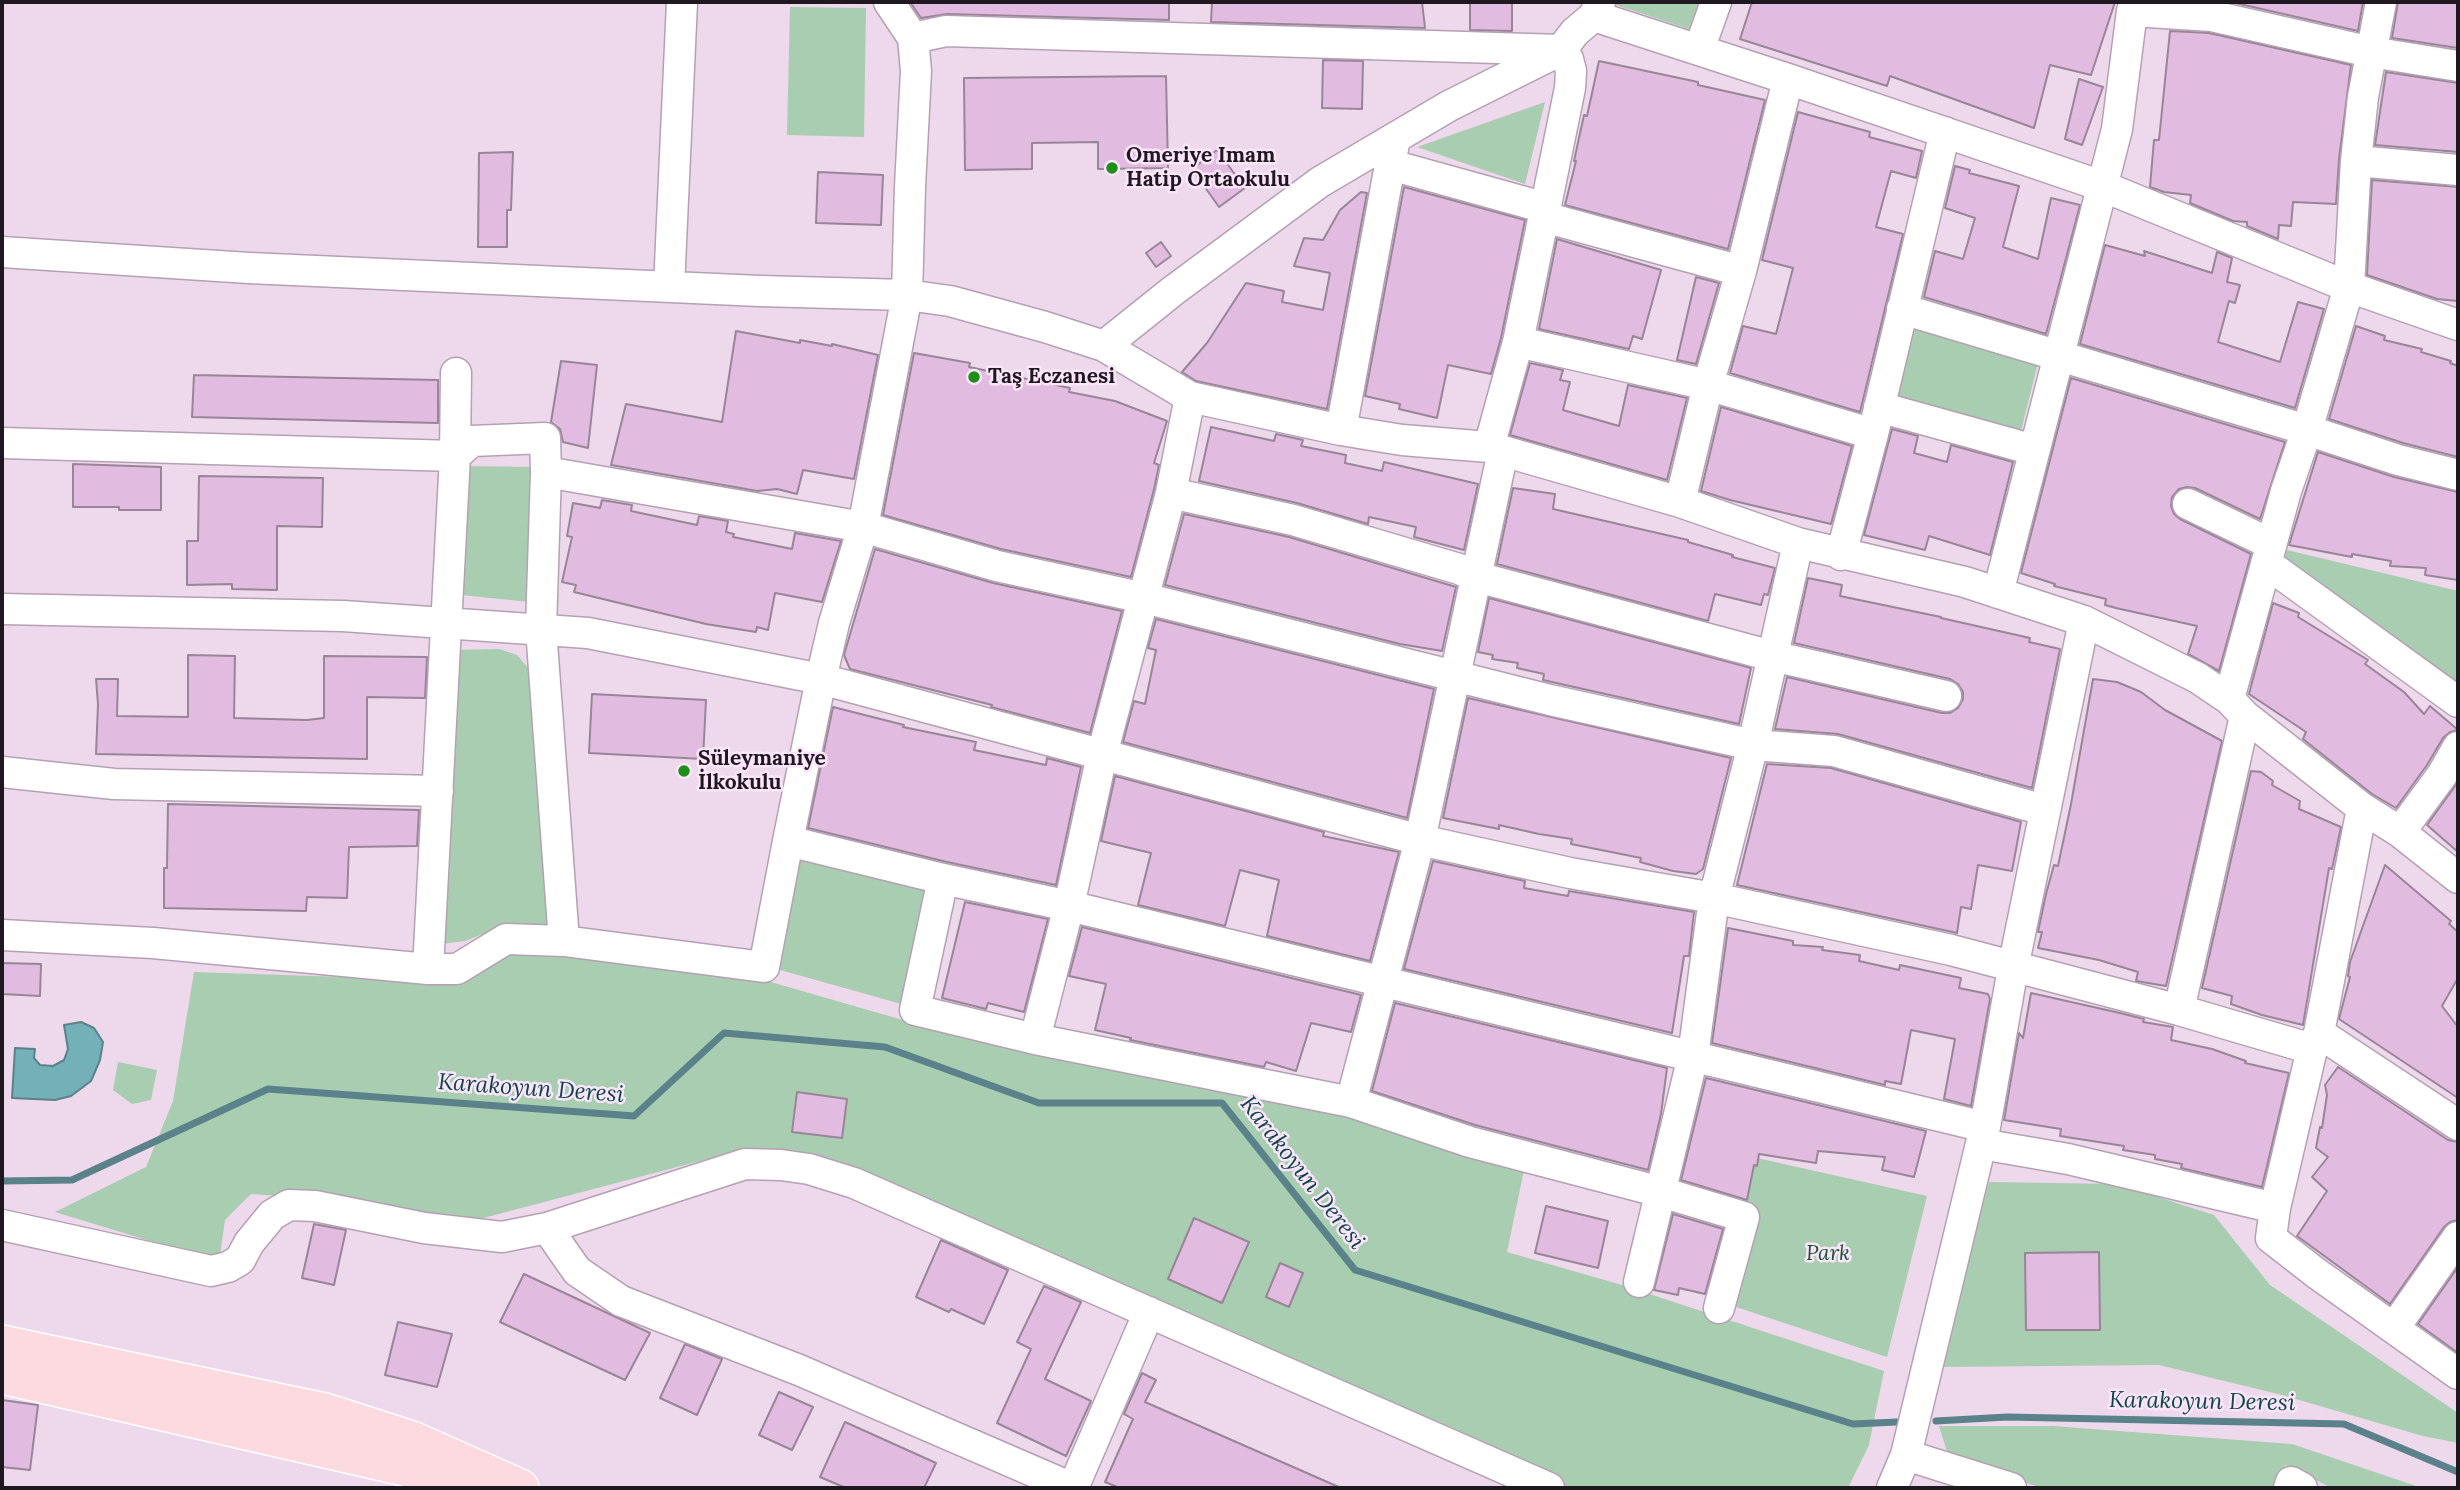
<!DOCTYPE html>
<html>
<head>
<meta charset="utf-8">
<style>
	body { margin:0 }
	#map { position:relative; width:2460px; height:1490px; overflow:hidden; background:#edd8ec; font-family:Lora,serif }
	canvas { display:block }
	.frame { position:absolute; inset:0; border:4px solid #201820; pointer-events:none }
</style>
</head>
<body>
<div id="map">
<canvas width="2460" height="1490"></canvas>
<div class="frame"></div>
</div>
<script>
const g = document.querySelector('canvas').getContext('2d');
g.lineJoin = 'round';
function fillPath(path, color) { g.fillStyle = color; g.fill(path, 'evenodd'); }
const shape = rows => new Path2D(rows.map(r => 'M' + r).join(''));
function trace(path, color, width, dash) { g.strokeStyle = color; g.lineWidth = width; g.lineCap = dash ? 'butt' : 'round'; g.setLineDash(dash || []); g.stroke(path); }
function drawText(font, color, halo, rows, align = 'center') {
  g.font = font + ' Lora,serif'; g.lineWidth = 5; g.setLineDash([]); g.textBaseline = 'middle'; g.strokeStyle = halo; g.fillStyle = color; for (const [text, x, y, turn = 0] of rows) {
    g.save(); g.translate(x, y); g.rotate((+turn || 0) * Math.PI / 180); g.textAlign = isNaN(turn) ? turn : align; if (halo) g.strokeText(text, 0, 0); g.fillText(text, 0, 0); g.restore();
  }
}
const green = shape([
	[1613,2,1699,2,1689,29,1613,4],
	[790,7,866,8,864,137,787,135],
	[1545,102,1525,184,1417,147],
	[1914,320,2040,355,2021,431,1895,395],
	[466,466,537,467,530,602,461,595],
	[2287,550,2458,591,2458,687,2283,562],
	[499,649,517,655,529,669,550,924,506,925,465,941,441,944,455,650],
	[798,850,928,885,905,1005,773,968],
	[506,952,597,954,750,976,941,1031,1179,1075,1383,1124,1524,1170,1507,1252,1622,1285,1884,1371,1869,1445,1848,1488,1564,1488,1448,1439,1106,1281,734,1152,472,1221,338,1200,251,1194,225,1220,219,1262,55,1212,146,1167,173,1101,194,972,461,981],
	[118,1062,157,1070,151,1100,132,1104,113,1090],
	[1748,1156,1927,1196,1887,1357,1712,1299],
	[1989,1182,2117,1184,2214,1215,2270,1285,2458,1413,2458,1443,2423,1436,2282,1395,2159,1365,1938,1367],
	[1939,1426,2052,1426,2292,1444,2422,1488,2332,1488,2285,1465,2279,1488,2042,1488,1949,1458]
]);
const water = shape([
	[81,1022,94,1028,103,1042,100,1060,91,1081,71,1096,55,1100,12,1098,15,1048,35,1049,34,1058,40,1065,53,1066,64,1060,68,1049,64,1025,81,1022]
]);
const stream = shape([
	[2,1181,72,1180,268,1089,634,1116,724,1033,885,1047,1039,1103,1222,1103,1355,1270,1853,1424,1897,1422],
	[1936,1421,2007,1417,2344,1424,2458,1472]
]);
const building = shape([
	[910,2,1169,2,1169,20,947,14,921,18,910,2],
	[1212,2,1422,2,1425,28,1211,22,1212,2],
	[1470,2,1512,2,1512,31,1470,30,1470,2],
	[1752,2,2115,2,2091,75,2050,65,2034,128,1890,76,1887,86,1740,39,1752,2],
	[2231,2,2363,2,2358,31,2231,2],
	[2398,2,2458,2,2458,48,2392,38,2398,2],
	[2170,31,2209,33,2351,65,2339,159,2336,204,2293,202,2291,226,2279,225,2278,239,2247,226,2247,222,2233,221,2190,203,2191,195,2164,192,2150,187,2154,140,2159,140,2170,31],
	[1323,60,1363,61,1362,109,1322,108,1323,60],
	[1599,61,1698,82,1698,85,1765,100,1728,249,1565,205,1576,161,1574,161,1584,115,1587,116,1599,61],
	[2386,72,2458,83,2458,152,2375,145,2386,72],
	[1166,76,1168,168,1098,169,1098,142,1032,143,1032,169,965,170,964,78,1166,76],
	[2079,79,2103,87,2082,145,2065,139,2079,79],
	[1798,112,1870,132,1869,137,1922,151,1916,178,1891,171,1876,227,1903,234,1860,412,1730,373,1743,326,1776,334,1793,268,1762,260,1798,112],
	[1217,150,1245,188,1219,207,1192,169,1217,150],
	[513,152,511,210,507,210,507,247,478,247,479,153,513,152],
	[1955,166,1970,170,1969,173,2019,186,2003,247,2038,259,2051,198,2080,205,2046,334,1924,297,1935,251,1963,259,1975,218,1945,208,1955,166],
	[818,172,883,175,881,225,816,223,818,172],
	[2372,180,2458,187,2458,301,2437,299,2367,275,2372,180],
	[1404,187,1525,220,1501,338,1491,374,1448,365,1437,418,1399,409,1400,404,1365,396,1404,187],
	[1361,192,1367,193,1327,409,1196,381,1182,372,1207,343,1246,283,1284,291,1282,302,1323,310,1330,273,1294,266,1304,238,1323,240,1340,210,1361,192],
	[1557,239,1661,270,1642,339,1633,336,1629,349,1539,329,1557,239],
	[1161,242,1171,256,1156,267,1146,253,1161,242],
	[2105,245,2145,256,2144,251,2212,273,2217,252,2232,258,2227,282,2240,285,2235,303,2229,301,2218,342,2280,362,2298,302,2324,309,2295,408,2080,344,2105,245],
	[1696,277,1719,283,1696,364,1677,360,1696,277],
	[2356,326,2385,336,2384,340,2422,349,2421,352,2451,361,2450,363,2458,366,2458,457,2403,443,2329,419,2356,326],
	[736,331,800,343,800,340,832,346,832,344,878,355,854,479,803,470,797,494,777,489,757,491,611,465,626,404,722,422,736,331],
	[914,353,970,363,969,367,1070,388,1069,392,1115,401,1167,421,1154,463,1159,465,1154,489,1131,577,1001,549,883,515,914,353],
	[561,361,597,365,588,448,563,442,560,429,551,422,561,361],
	[1530,363,1563,370,1560,380,1570,382,1563,410,1619,426,1628,385,1687,398,1667,480,1510,435,1530,363],
	[194,375,438,380,438,423,192,417,194,375],
	[2071,378,2285,442,2260,519,2195,488,2187,487,2179,489,2172,497,2171,506,2174,514,2180,519,2251,554,2219,671,2188,654,2197,626,2116,608,2105,605,2106,599,2054,586,2055,584,2021,573,2071,378],
	[1721,407,1852,446,1831,524,1730,500,1701,491,1721,407],
	[1211,427,1274,441,1276,434,1303,440,1301,446,1346,455,1345,463,1382,471,1384,462,1478,484,1464,550,1414,537,1416,527,1369,517,1368,524,1297,503,1199,481,1211,427],
	[1892,429,1918,436,1914,453,1947,462,1951,445,2013,462,1990,555,1929,536,1925,550,1864,535,1892,429],
	[2318,452,2394,477,2458,492,2458,580,2425,575,2426,568,2390,566,2391,561,2352,554,2352,557,2289,545,2318,452],
	[73,464,161,467,161,510,119,510,119,507,73,507,73,464],
	[199,476,323,478,322,527,277,526,277,590,232,589,232,584,187,585,187,541,198,541,199,476],
	[1513,488,1555,494,1553,509,1688,540,1688,542,1733,555,1732,557,1775,568,1768,595,1764,594,1761,605,1715,594,1708,621,1497,564,1513,488],
	[602,500,632,505,631,511,697,525,699,516,728,521,726,532,734,534,733,537,792,549,795,533,841,541,822,602,775,593,768,630,757,627,756,632,706,624,574,592,576,585,562,582,572,537,567,536,573,503,600,508,602,500],
	[1184,514,1289,537,1456,587,1442,651,1400,644,1165,585,1184,514],
	[875,549,993,583,1122,611,1090,733,991,707,992,705,850,669,844,655,875,549],
	[1808,578,1842,585,1840,596,1941,617,1941,618,2030,638,2029,642,2060,649,2032,788,1838,734,1775,729,1787,677,1942,713,1950,713,1958,708,1963,699,1963,692,1958,684,1950,679,1794,643,1808,578],
	[1489,598,1751,668,1739,724,1543,680,1544,674,1517,668,1518,663,1492,659,1493,655,1478,652,1489,598],
	[2273,603,2299,613,2298,617,2368,660,2365,664,2404,692,2424,714,2430,706,2458,730,2450,732,2443,738,2427,765,2396,808,2372,794,2303,739,2306,732,2249,694,2273,603],
	[1156,619,1434,689,1407,818,1123,742,1134,701,1145,704,1156,650,1148,648,1156,619],
	[188,655,235,656,234,718,307,720,324,718,324,656,427,657,425,698,367,697,367,759,96,754,98,704,96,679,118,679,117,716,188,717,188,655],
	[2093,679,2117,682,2141,692,2165,710,2222,741,2166,986,2136,981,2138,972,2099,960,2038,948,2042,932,2038,932,2046,894,2054,865,2058,866,2071,804,2093,679],
	[592,694,706,700,703,759,589,753,592,694],
	[1468,698,1731,758,1703,869,1696,874,1673,871,1640,862,1641,858,1571,844,1572,839,1539,834,1499,825,1499,829,1443,818,1468,698],
	[833,707,904,725,903,727,976,742,974,750,1046,765,1047,758,1081,767,1056,885,947,862,808,828,833,707],
	[1767,764,1831,768,2021,822,2012,871,1978,865,1971,909,1961,907,1957,933,1737,885,1767,764],
	[2251,771,2261,772,2273,781,2272,785,2300,801,2299,809,2341,827,2332,869,2329,868,2303,1025,2262,1015,2231,1004,2232,996,2202,988,2251,771],
	[1115,776,1324,832,1323,836,1399,852,1370,961,1267,936,1279,880,1240,870,1225,926,1138,905,1151,853,1101,841,1115,776],
	[2458,782,2458,852,2427,825,2458,782],
	[168,804,419,810,417,846,349,847,347,898,307,897,306,911,164,908,164,868,167,868,168,804],
	[1433,861,1525,881,1524,888,1568,896,1569,891,1694,912,1689,956,1684,956,1672,1033,1404,969,1433,861],
	[2385,865,2451,921,2449,924,2458,932,2458,978,2442,1006,2458,1027,2458,1098,2339,1019,2350,977,2348,976,2350,962,2385,865],
	[965,902,1048,919,1024,1012,988,1003,986,1009,942,998,965,902],
	[1082,927,1361,995,1351,1032,1311,1023,1296,1071,1266,1062,1264,1067,1130,1040,1131,1038,1095,1030,1106,984,1069,976,1082,927],
	[1728,928,1793,941,1793,945,1823,947,1822,950,1860,955,1859,961,1899,970,1900,965,1961,978,1959,988,1988,994,1990,999,1971,1106,1944,1099,1955,1039,1911,1030,1901,1084,1885,1081,1885,1085,1712,1043,1728,928],
	[2,963,41,964,40,996,2,994,2,963],
	[2031,993,2120,1013,2144,1019,2143,1022,2173,1027,2171,1040,2212,1049,2246,1061,2245,1063,2289,1073,2262,1187,2181,1168,2182,1164,2155,1159,2155,1155,2123,1150,2124,1146,2060,1136,2061,1129,2004,1120,2019,1033,2023,1038,2031,993],
	[1395,1003,1667,1068,1661,1114,1648,1170,1475,1125,1372,1091,1395,1003],
	[2338,1067,2448,1140,2458,1142,2458,1220,2450,1222,2444,1227,2390,1304,2297,1236,2327,1191,2312,1177,2328,1157,2316,1148,2320,1127,2322,1128,2327,1095,2325,1085,2338,1067],
	[1706,1078,1926,1131,1914,1177,1882,1170,1885,1157,1818,1151,1816,1163,1759,1154,1757,1166,1754,1165,1747,1200,1681,1180,1706,1078],
	[797,1092,847,1099,842,1138,792,1132,797,1092],
	[1546,1206,1608,1221,1598,1268,1535,1253,1546,1206],
	[1673,1214,1723,1229,1705,1294,1679,1288,1678,1295,1654,1290,1673,1214],
	[1194,1218,1249,1242,1222,1303,1168,1279,1194,1218],
	[314,1224,346,1230,334,1285,302,1278,314,1224],
	[941,1240,1008,1270,984,1324,951,1309,949,1312,916,1297,941,1240],
	[2099,1252,2100,1330,2026,1330,2025,1253,2099,1252],
	[1280,1263,1303,1273,1289,1307,1266,1297,1280,1263],
	[2458,1267,2458,1353,2418,1324,2458,1267],
	[524,1274,650,1333,625,1380,500,1322,524,1274],
	[1044,1286,1081,1302,1045,1379,1091,1401,1066,1456,997,1423,1031,1349,1017,1342,1044,1286],
	[398,1322,452,1334,437,1387,385,1375,398,1322],
	[685,1344,722,1359,697,1415,660,1398,685,1344],
	[1142,1373,1156,1380,1145,1402,1341,1488,1120,1488,1105,1482,1133,1419,1124,1414,1142,1373],
	[779,1392,813,1407,792,1450,759,1435,779,1392],
	[2,1400,38,1405,30,1470,2,1467,2,1400],
	[845,1422,936,1463,924,1488,846,1488,820,1477,845,1422]
]);
const minor = shape([
	[1594,16,1788,79,2102,186,2349,287,2458,325],
	[2212,16,2371,52,2458,66],
	[913,38,946,31,1561,50,1568,59,1571,71,1570,88,1518,342,1489,447],
	[1699,50,1716,2],
	[2356,161,2458,170],
	[1391,165,1546,208],
	[1544,217,1741,271],
	[2,252,249,268,760,291,907,295,950,301,1045,327,1104,346,1190,397,1341,430,1402,440,1489,447,1680,502,1798,543,1965,582,2084,621,2198,678,2229,699,2245,716,2362,808,2400,832,2458,878],
	[669,287,682,2],
	[1902,309,2307,430,2398,460,2458,475],
	[1518,342,1708,385,1873,434],
	[1104,346,1174,290,1320,182,1449,106,1561,50,1575,32,1594,16,1600,2],
	[1879,407,2034,450],
	[1341,430,1395,138],
	[2,443,455,456,472,441,545,438,546,472,863,527,997,566,1144,598,1550,700,1753,745,1834,751,2044,810],
	[1503,451,1420,840,1351,1102,1470,1142,1661,1192,1744,1217,1719,1308],
	[546,472,541,629,564,941],
	[1171,493,1293,520,1459,569,1477,577,1772,656,1946,696],
	[1680,502,1708,385,1741,271,1788,79],
	[2188,504,2271,544],
	[1841,555,1873,434,1945,132],
	[2266,563,2458,702],
	[1998,593,2117,129,2132,11,2212,16,2214,2],
	[2,609,343,616,588,633,821,679,1420,840,1570,873,1714,898,1951,950,2179,1010,2312,1049,2319,1033,2362,808],
	[2229,699,2286,491,2307,430,2349,287,2356,161,2363,97,2381,2],
	[2,772,114,784,438,791],
	[2400,832,2442,775,2458,747],
	[788,841,821,679,834,623,863,527,907,295,910,187,916,71,913,38,889,2],
	[943,879,915,1010,1035,1039,1351,1102],
	[2,935,153,943,428,969,457,969,506,939,564,941,764,967,788,841,943,879,1069,906,1985,1127],
	[428,969,455,456,456,373],
	[2179,1010,2245,716],
	[2319,1033,2458,1125],
	[1035,1039,1069,906,1102,755,1171,493,1190,397],
	[2312,1049,2275,1208,2271,1238,2316,1273,2458,1374],
	[1981,1144,2068,1159,2275,1208],
	[2,1225,211,1271,228,1267,240,1260,249,1243,272,1215,289,1205,315,1206,424,1228,502,1237,547,1228,745,1164,781,1165,809,1169,854,1183,1549,1488],
	[547,1228,577,1271,621,1301,799,1370,1072,1488],
	[1639,1282,1693,1056,1714,898,1753,745,1798,543],
	[2394,1328,2458,1237],
	[1906,1455,2011,1488],
	[1073,1488,1149,1312],
	[1892,1488,1906,1455,1985,1127,2013,968,2084,621],
	[2289,1488,2291,1482,2302,1488]
]);
const major = shape([
	[2,1344,325,1412,412,1440,520,1488],
	[2,1375,465,1481]
]);
const markers = [
	[1112,168,7,"#1e901a"],
	[974,377,7,"#1e901a"],
	[684,771,7,"#1e901a"]
];
const poiNames = [
	["Omeriye Imam",1126,156],
	["Hatip Ortaokulu",1126,180],
	["Taş Eczanesi",988,377],
	["Süleymaniye",698,759],
	["İlkokulu",698,783]
];
const parkNames = [
	["Park",1828,1254]
];
const waterNames = [
	["Karakoyun Deresi",531,1089,4],
	["Karakoyun Deresi",1302,1173,52],
	["Karakoyun Deresi",2202,1402,1]
];
fillPath(green, '#a9cdb1');
fillPath(water, '#74b0b7');
trace(water, '#5b828a', 2);
trace(stream, '#5b828a', 7);
fillPath(building, '#e1bce0');
trace(building, '#998598', 2);
trace(minor, '#b5a0b4', 33);
trace(major, '#fff', 40);
trace(minor, '#fff', 30);
trace(major, '#fcdae0', 37);
for (const [x, y, r, color] of markers) { const dot = new Path2D(); dot.arc(x, y, r, 0, 2 * Math.PI); g.fillStyle = color; g.fill(dot); trace(dot, '#fbe5fa', 2.5); }
drawText('bold 21px', '#201820', '#fbe5fa', poiNames, 'left');
drawText('italic 21px', '#16562d', '#fbe5fa', parkNames);
drawText('italic 23px', '#0f464c', '#fbe5fa', waterNames);
</script>
</body>
</html>
